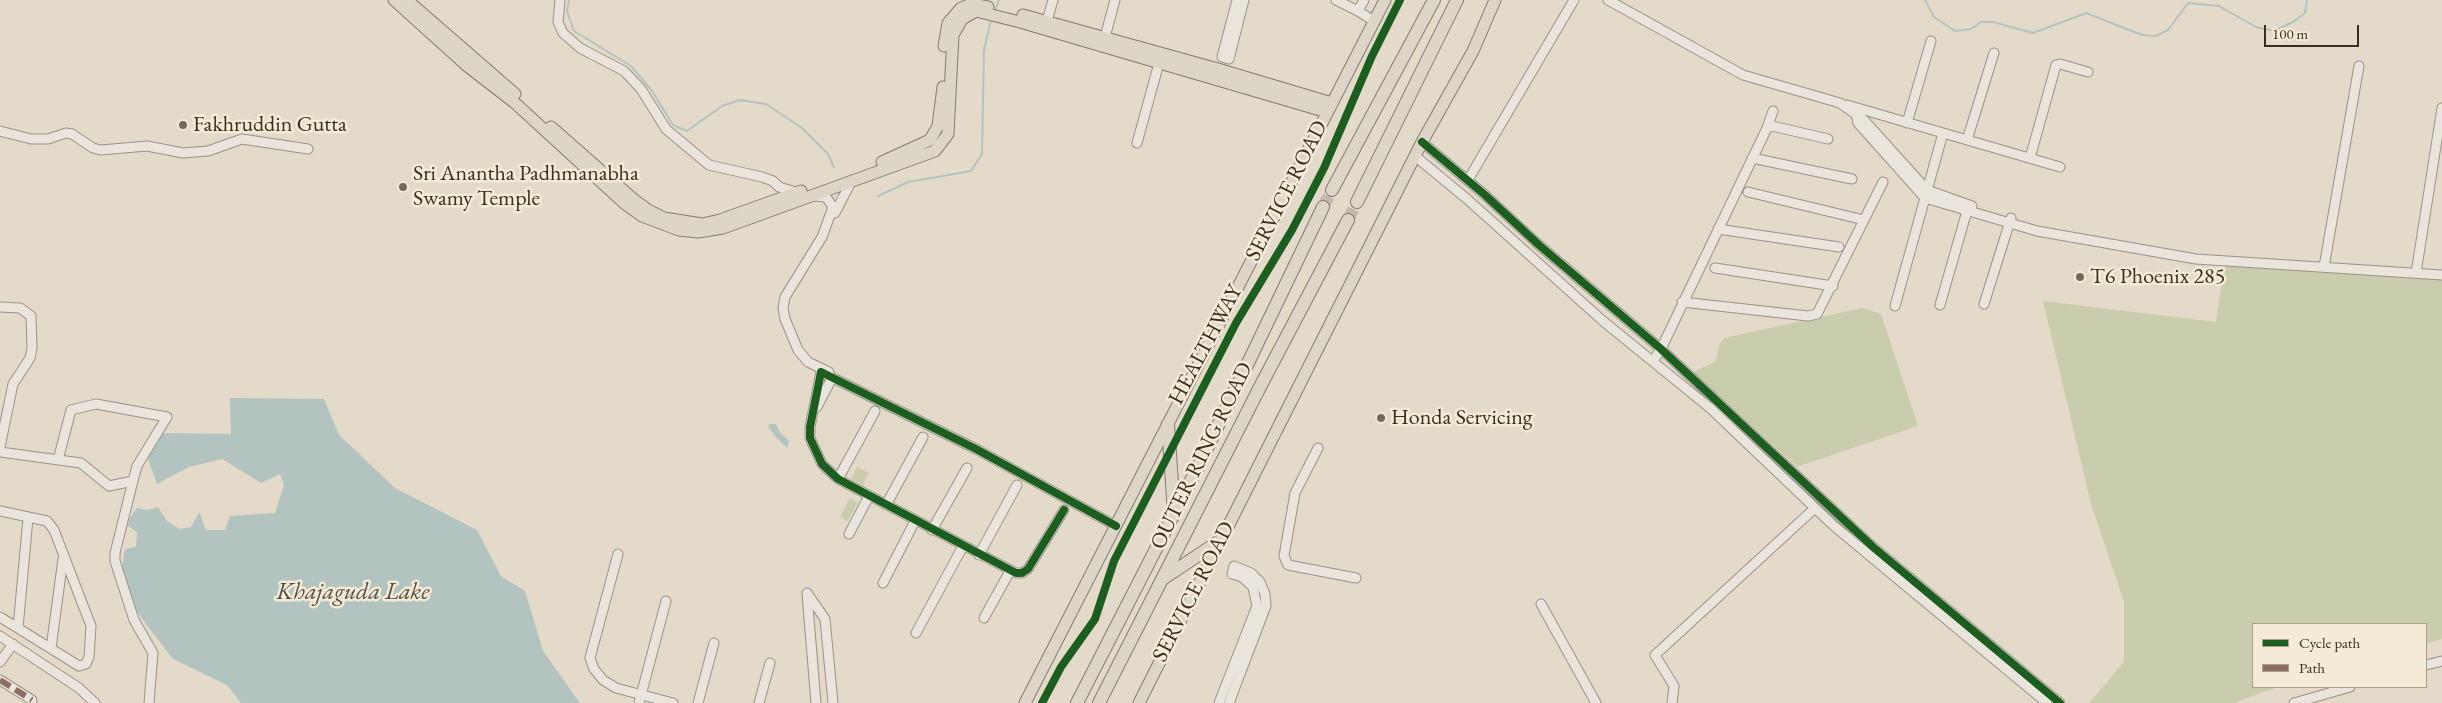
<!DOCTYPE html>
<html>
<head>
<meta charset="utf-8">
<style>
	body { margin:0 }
	#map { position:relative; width:2442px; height:703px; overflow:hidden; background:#e4daca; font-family:"EB Garamond",serif }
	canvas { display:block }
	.legend { position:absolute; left:2252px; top:623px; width:175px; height:65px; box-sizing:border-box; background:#f5ead5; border:1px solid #aa9e8d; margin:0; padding:6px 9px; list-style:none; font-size:15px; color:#392c21 }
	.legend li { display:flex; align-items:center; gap:10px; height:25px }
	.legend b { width:25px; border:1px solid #aa9e8d }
	.scale { position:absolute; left:2264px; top:25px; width:95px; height:22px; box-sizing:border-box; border:2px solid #392c21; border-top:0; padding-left:6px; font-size:15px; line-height:18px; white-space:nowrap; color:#392c21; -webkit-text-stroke:4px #f5ead5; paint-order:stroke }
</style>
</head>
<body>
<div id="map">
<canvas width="2442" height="703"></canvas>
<ul class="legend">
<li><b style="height:6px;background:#1b5e20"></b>Cycle path</li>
<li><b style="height:6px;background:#8d6e63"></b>Path</li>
</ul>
<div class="scale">100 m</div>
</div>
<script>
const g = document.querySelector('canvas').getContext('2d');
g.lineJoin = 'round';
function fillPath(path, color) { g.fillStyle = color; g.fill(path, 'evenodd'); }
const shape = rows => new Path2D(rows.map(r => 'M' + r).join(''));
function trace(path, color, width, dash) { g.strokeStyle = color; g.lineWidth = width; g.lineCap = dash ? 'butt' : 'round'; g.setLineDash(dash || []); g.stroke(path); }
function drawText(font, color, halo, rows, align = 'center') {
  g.font = font + ' "EB Garamond",serif'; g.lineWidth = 5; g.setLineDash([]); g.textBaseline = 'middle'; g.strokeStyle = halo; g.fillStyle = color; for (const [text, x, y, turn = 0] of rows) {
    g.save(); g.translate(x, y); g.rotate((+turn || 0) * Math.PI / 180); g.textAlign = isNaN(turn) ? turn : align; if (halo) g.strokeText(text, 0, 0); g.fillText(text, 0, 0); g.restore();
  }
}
const green = shape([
	[2224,266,2442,279,2442,639,2426,644,2426,624,2253,624,2253,687,2277,687,2234,703,2089,703,2124,662,2124,602,2091,504,2043,301,2216,322],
	[1862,308,1881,314,1918,426,1797,467,1693,372,1715,362,1720,344,1724,338],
	[857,467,869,473,863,485,851,479],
	[850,498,858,502,848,521,840,517]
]);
const water = shape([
	[230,398,324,399,339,435,395,488,477,530,501,576,525,591,543,651,580,703,241,703,227,685,173,659,140,616,120,579,125,549,136,547,137,532,128,526,130,518,137,508,148,510,158,507,167,521,179,529,191,527,199,512,206,530,225,530,230,516,275,513,284,485,280,474,261,483,222,459,189,467,157,484,148,459,161,433,231,434],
	[770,424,776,424,780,433,789,441,787,448,776,437,768,426]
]);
const stream = shape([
	[569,0,567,11,574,31,631,66,652,91,673,125,687,131,722,106,740,100,766,104,802,128,828,154,834,167],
	[1925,0,1934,17,1955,31,1971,29,1981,22,1993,22,2033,33,2086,13,2142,35,2156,36,2168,30,2188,3,2219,6,2256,27,2274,31,2293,22,2305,13,2307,0],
	[995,11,999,0],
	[878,196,908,182,971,171,982,154,984,50,991,20]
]);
const highwayTunnel = shape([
	[1323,207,1332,190],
	[1348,220,1357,202]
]);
const minor = shape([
	[560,0,558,22,563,33,580,48,624,71,641,89,666,129,709,165,762,177,773,181,779,187,799,193],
	[1237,0,1222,57,1229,59,1244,0],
	[1336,0,1358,11],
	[1364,0,1358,11,1374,21],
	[1608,0,1743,75,1840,103,1864,120,1927,190,1972,206],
	[1047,21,1053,0],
	[1105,37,1115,0],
	[1847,105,2060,167],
	[1856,114,1858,123,1925,198,2037,231,2196,259,2442,275],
	[1907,123,1931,41],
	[1767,128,1773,111],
	[0,131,31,139,48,139,66,133,72,134,93,148,101,150,147,146,183,153,208,151,242,139,308,149],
	[1967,140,1994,53],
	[1422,142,1485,195,1539,245,1661,349,1873,547,2060,703],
	[1137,143,1159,63],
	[1415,156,1467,199,1603,321,1710,408,1834,526,2047,703],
	[1752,158,1852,179],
	[2030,158,2056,65,2060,64,2088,72],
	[1468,180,1574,0],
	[1748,192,1864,220],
	[814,196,826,197,833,207,837,208],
	[835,213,852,180],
	[1718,229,1839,247],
	[2324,267,2359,66],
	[1715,268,1833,286],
	[2416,273,2442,108],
	[1682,302,1808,316,1817,314,1883,182],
	[1984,304,2011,218],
	[1940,305,1967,211],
	[1895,306,1943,133],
	[0,307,20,308,31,316,32,348,30,358,13,384,0,447],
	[1653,361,1661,349,1767,128,1772,126,1828,139],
	[829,372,808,362,798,350,785,319,783,308,785,297,822,237,833,207],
	[817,407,832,378],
	[1318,448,1295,493,1284,556,1288,565,1356,578],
	[0,452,81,463,109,486,133,481,115,553,115,561,134,620,153,653,149,703],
	[58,460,71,410,96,404,167,417,137,466,133,481],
	[838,479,875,411],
	[886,505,923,437],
	[1064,510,1028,569,1022,573,1016,573,838,479,822,464,810,438,810,427,821,372,976,449,1116,526],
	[0,511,47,521,54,530,91,626,89,657,86,664,79,666,0,617],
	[932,530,967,468],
	[849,534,869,496],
	[618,554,590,658,594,669,603,680,616,688,673,703],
	[979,555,1017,485],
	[883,583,915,521],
	[807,593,825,619,833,703],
	[807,594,816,703],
	[1541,604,1596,703],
	[984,618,1010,571],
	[18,628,28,518],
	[916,633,963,546],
	[0,636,79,688,95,703],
	[51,648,63,559],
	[0,662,13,644],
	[2426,665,2442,661],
	[0,680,32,700],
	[639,703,666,601],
	[698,703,714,643],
	[759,703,770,663],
	[1219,703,1257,606,1253,587,1242,577,1232,574,1234,566,1251,573,1260,582,1265,594,1266,606,1229,703],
	[1672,703,1674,686,1655,655,1815,508],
	[2294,703,2350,687]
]);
const major = shape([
	[394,0,466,65,515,103,624,203,642,216,679,230,698,232,723,228,935,151,948,134,953,35,962,19,976,11,1020,22,1327,112],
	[407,0,515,94],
	[1023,15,1218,69,1332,103],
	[944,46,948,23,961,8,972,4,988,7],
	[551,127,633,199,648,210,664,218,702,224,720,220,801,191],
	[882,162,930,140,938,126,943,87],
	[1025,703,1385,0],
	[1139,703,1422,142,1473,51,1495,0]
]);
const highway = shape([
	[1332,190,1434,0],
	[1357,202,1457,0],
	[1168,424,1174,513],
	[1164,578,1218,542],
	[1077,703,1199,465,1323,207],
	[1099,703,1261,385,1348,220]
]);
const quiet = shape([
	[0,680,32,700]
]);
const cycleway = shape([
	[1422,142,1485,195,1539,245,1661,349,1873,547,2060,703],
	[1064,510,1028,569,1022,573,1016,573,838,479,822,464,810,438,810,427,821,372,976,449,1116,526],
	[1042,703,1061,667,1095,619,1114,561,1236,323,1292,230,1324,168,1372,56,1400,0]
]);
const markers = [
	[183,125,5,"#75695c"],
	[403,187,5,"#75695c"],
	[2080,277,5,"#75695c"],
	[1381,418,5,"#75695c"]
];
const poiNames = [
	["Fakhruddin Gutta",193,125],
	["Sri Anantha Padhmanabha",413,174],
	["Swamy Temple",413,199],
	["T6 Phoenix 285",2090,277],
	["Honda Servicing",1391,418]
];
const streetNames = [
	["SERVICE ROAD",1287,191,-63],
	["HEALTHWAY",1206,345,-62],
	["OUTER RING ROAD",1202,456,-64],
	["SERVICE ROAD",1194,592,-63]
];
const waterNames = [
	["Khajaguda Lake",353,592]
];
fillPath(green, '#cacdad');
fillPath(water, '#b3c3c0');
trace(stream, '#b3c3c0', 2);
trace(highwayTunnel, '#c2b7a8', 12, [12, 6]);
trace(minor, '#999288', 11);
trace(major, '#827b71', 13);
trace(highway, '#827b71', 14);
trace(minor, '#eae5dc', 9);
trace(major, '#ddd5c7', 11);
trace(highway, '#ddd5c7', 12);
trace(quiet, '#8d6e63', 6, [12, 6]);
trace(cycleway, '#1b5e20', 8);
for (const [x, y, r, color] of markers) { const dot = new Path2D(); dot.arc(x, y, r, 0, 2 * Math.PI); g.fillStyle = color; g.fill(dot); trace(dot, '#f5ead5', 2); }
drawText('22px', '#392c21', '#f5ead5', poiNames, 'left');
drawText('22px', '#392c21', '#f5ead5', streetNames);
drawText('italic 24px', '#524f48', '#f5ead5', waterNames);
</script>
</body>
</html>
